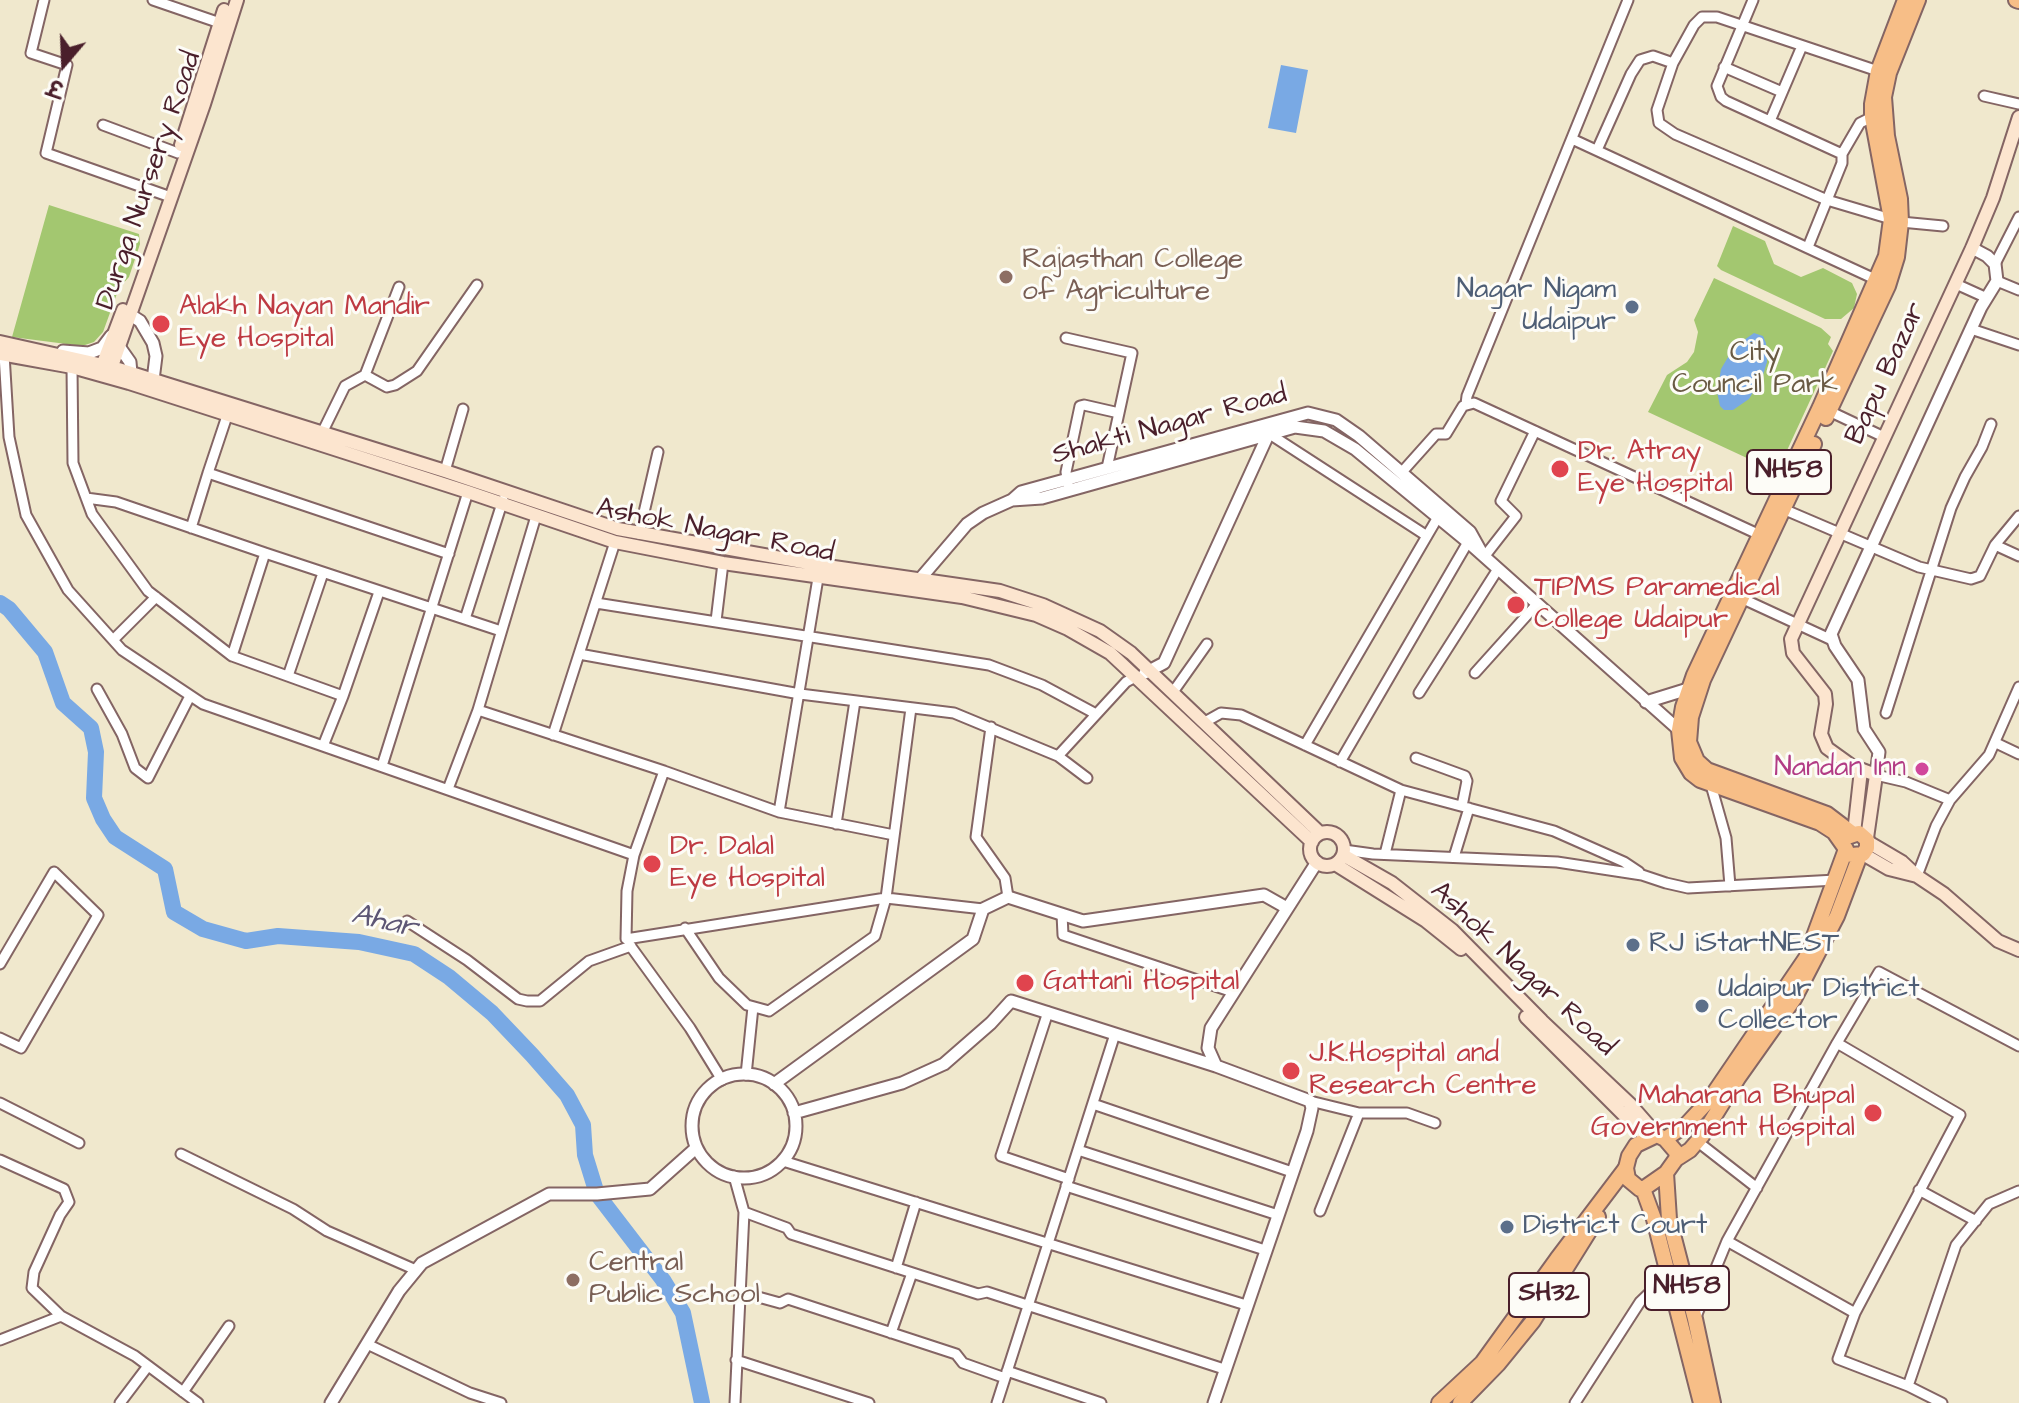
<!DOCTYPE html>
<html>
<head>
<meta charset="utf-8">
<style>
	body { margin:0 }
	#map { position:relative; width:2019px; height:1403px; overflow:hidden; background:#f0e8cd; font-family:"Architects Daughter","Playpen Sans Deva",sans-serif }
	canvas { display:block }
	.north { position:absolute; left:24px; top:24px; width:80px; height:80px; -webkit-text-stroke:6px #fdfcf7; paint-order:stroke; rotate:199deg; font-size:22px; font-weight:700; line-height:32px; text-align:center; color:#4a1f2b }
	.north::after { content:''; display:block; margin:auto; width:28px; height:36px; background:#4a1f2b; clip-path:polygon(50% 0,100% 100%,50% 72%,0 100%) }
</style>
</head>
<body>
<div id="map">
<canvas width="2019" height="1403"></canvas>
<div class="north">उ</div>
</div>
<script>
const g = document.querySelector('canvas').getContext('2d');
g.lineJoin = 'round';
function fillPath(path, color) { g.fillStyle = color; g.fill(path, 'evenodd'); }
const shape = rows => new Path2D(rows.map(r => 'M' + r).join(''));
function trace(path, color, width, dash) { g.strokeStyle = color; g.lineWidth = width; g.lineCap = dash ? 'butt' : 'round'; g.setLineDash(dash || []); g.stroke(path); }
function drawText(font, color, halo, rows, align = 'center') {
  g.font = font + ' "Architects Daughter",sans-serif'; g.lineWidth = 6; g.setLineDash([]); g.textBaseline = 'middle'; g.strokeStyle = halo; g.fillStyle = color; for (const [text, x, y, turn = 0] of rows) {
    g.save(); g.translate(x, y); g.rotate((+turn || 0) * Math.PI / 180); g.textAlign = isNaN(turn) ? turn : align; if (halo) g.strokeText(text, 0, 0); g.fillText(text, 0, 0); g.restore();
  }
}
const green = shape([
	[49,205,139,234,140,244,129,277,119,288,103,332,94,342,82,346,12,337],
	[1733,226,1765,241,1774,264,1801,277,1823,268,1852,283,1857,294,1854,308,1841,319,1825,319,1721,270,1717,266],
	[1714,278,1821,328,1831,337,1828,344,1833,351,1777,472,1648,412,1667,375,1687,362,1694,352,1698,332,1694,320]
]);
const water = shape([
	[1281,65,1308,70,1296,133,1268,128],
	[1754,333,1763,336,1766,343,1767,362,1763,375,1749,399,1733,410,1724,410,1720,406,1717,392,1721,369,1734,347]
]);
const river = shape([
	[0,603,9,609,45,652,63,703,91,728,96,752,94,798,103,819,115,837,165,869,174,912,203,929,246,941,278,936,359,942,414,954,449,977,492,1013,532,1055,567,1095,583,1125,585,1155,597,1194,663,1280,683,1313,702,1403]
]);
const minor = shape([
	[44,0,31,53,67,65,46,153,165,195],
	[153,0,220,23],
	[1753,0,1717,86,1721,97,1726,101,1842,154],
	[1724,67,1782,92],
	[1878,71,1717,17,1702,17,1694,25,1673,63,1657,110,1659,123,1675,134,1827,200,1891,219],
	[1984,96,2019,104],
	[1770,121,1802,46],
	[103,125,178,153],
	[1572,139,1877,280],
	[1597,150,1631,74,1640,60,1653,56,1673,63],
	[1901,222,1943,226],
	[1808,247,1842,163,1842,154,1860,123,1872,117],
	[1995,264,2019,217],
	[1997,281,2019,290],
	[1956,284,1987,298],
	[1971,329,2019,345],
	[1066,338,1132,353,1107,468],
	[4,354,9,437,26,515,68,590,122,650,203,704,634,855],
	[72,367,73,463,92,514,148,591,232,656],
	[365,375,387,387,395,385,417,371,477,285],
	[1466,404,1467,396,1628,0],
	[1829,411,1884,437],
	[228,413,208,473,449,554],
	[1265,431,1427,536],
	[322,433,345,386,365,375,399,287],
	[445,471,463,409],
	[1402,472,1436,434,1446,434,1463,406,1474,403,1760,535],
	[1068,484,1066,472,1080,406,1084,405,1119,413],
	[86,498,116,502,265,553],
	[1783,509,1919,567,1971,579,1980,576,1995,545],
	[2019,516,1995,545,2019,556],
	[191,528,208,473],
	[639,534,658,452],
	[1484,557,1516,516,1501,501,1535,431],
	[818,578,779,812,664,771,634,855,627,891,626,939,886,898,983,909],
	[379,592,343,696,232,656,265,553,501,631],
	[1741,598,1832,640],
	[596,603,989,665,1042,685,1096,714],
	[465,619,503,500],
	[716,621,723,563],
	[113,640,156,597],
	[579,654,800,694,954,713,1058,756,1126,682,1137,676],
	[1475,673,1537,604],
	[288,676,323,573],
	[97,689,122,734,135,768,148,778,190,696],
	[1173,692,1207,644],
	[1419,693,1498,569],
	[478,710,664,771],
	[1886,713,1951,508,1965,477,1982,447,1991,424],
	[1205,722,1221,713,1241,715,1401,790,1554,831,1624,862,1639,872],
	[991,727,976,837,1005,878,1008,897],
	[553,735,615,542],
	[1996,743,2019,754],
	[1305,745,1438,517],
	[323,746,343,696],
	[1058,756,1087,778],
	[1416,758,1465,776,1467,781,1462,806],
	[1340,762,1468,542],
	[382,766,468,492],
	[1876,775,1906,782,1950,800,1989,755,2019,687],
	[1711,785,1726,838,1730,886],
	[448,789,478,710,536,516],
	[779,812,894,835],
	[836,824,855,701],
	[1344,850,1373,854,1557,862,1642,875,1666,883,1688,888,1836,880],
	[1385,854,1401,790],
	[1454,857,1469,808],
	[1917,876,1936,826,1950,800],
	[1062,914,1063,935,1233,992],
	[407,921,467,960,518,999,527,1001,540,1001,589,961,631,946],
	[685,928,719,978,747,1005,769,1011,875,936,886,898,911,708],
	[629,944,690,1028,722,1080],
	[0,964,54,872,98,915,21,1048,0,1038],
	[1048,1012,1001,1156,1069,1179],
	[1837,1043,1960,1115,1855,1313],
	[746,1075,753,1007],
	[1310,1101,1359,1113,1320,1211],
	[0,1103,79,1143],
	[1093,1104,1292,1172],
	[1359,1113,1407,1113,1435,1123],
	[1698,1142,1757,1188],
	[1078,1150,1278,1215],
	[181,1154,293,1209,327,1231,416,1270],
	[0,1160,64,1189,69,1202,60,1215,34,1272,32,1288,61,1316],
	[783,1161,1246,1305],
	[734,1176,744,1212,735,1403],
	[1066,1186,1265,1250],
	[1919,1190,1976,1221],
	[744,1212,787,1228,791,1234,978,1294,987,1292,1224,1369],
	[1727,1241,1837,1043,1879,972,2019,1046],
	[896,1268,916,1202],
	[740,1292,780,1303,788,1299,956,1354,963,1363,1005,1378],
	[1695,1319,1727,1241,1855,1313,1838,1359,1908,1386,1942,1403],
	[891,1333,912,1273],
	[0,1340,61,1316,135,1356,198,1403],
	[367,1344,470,1393,501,1403],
	[736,1360,869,1403],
	[1007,1371,1101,1403],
	[1908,1386,1956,1245,1989,1204,2019,1191],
	[183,1392,229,1326],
	[120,1403,148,1366],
	[997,1403,1115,1034],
	[1575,1403,1640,1302,1669,1274]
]);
const tertiary = shape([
	[129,314,140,321,153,343,156,356,153,380],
	[118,345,130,362,131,373],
	[63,351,89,353,102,348,111,336],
	[1012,500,1042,498,1295,427,1324,431,1355,449,1468,542,1679,730],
	[914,586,967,524,983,513,1012,500,1021,492,1308,413,1336,420,1359,436,1470,532,1480,550],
	[1145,673,1164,663,1268,435],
	[1646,702,1688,689],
	[1876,775,1879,752,1864,729,1858,680,1835,646,1831,634,1981,307,1997,281,1995,264,1987,256,1972,248],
	'692 1126a52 52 0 1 1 104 0a52 52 0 1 1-104 0Z',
	[774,1084,973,939,983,909,1008,897,1083,921,1264,895,1287,908],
	[794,1113,902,1083,944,1064,991,1023,1011,1001,1216,1066],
	[331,1403,399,1291,422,1263,549,1194,597,1194,650,1189,696,1148],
	[1214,1403,1307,1131,1312,1108,1310,1101,1216,1066,1208,1048,1211,1028,1317,862]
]);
const secondary = shape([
	[181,145,224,10],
	[0,342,112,367,445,471,618,529,820,565,1000,591,1043,605,1100,631,1131,653,1320,833],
	[0,354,72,367,129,383,468,492,615,542,723,563,962,597,1036,615,1068,629,1110,653,1312,842],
	[100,371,123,310],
	[110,372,204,104,237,0],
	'1310 849a17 17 0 1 1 34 0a17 17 0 1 1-34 0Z',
	[1854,833,1861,770],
	[1867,838,1876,775,1852,766,1827,748,1821,734,1826,704,1825,694,1793,653,1791,639,1972,248,1993,198,2019,117],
	[1868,842,1902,862,1917,876,1944,894,1998,941,2019,950],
	[1863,854,1889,869,1917,876],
	[1343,855,1392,883,1452,930,1542,1021,1629,1103,1657,1135],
	[1335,864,1426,921,1461,949],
	[1526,1017,1648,1139]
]);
const primary = shape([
	[1439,1403,1482,1363,1557,1259,1626,1168],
	[1460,1403,1498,1364,1533,1321,1598,1217]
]);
const trunk = shape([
	[2016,0,2019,1],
	[1826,418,1888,286,1897,257,1901,222,1900,199,1887,136,1884,97,1889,73,1918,0],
	[1814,444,1703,680,1691,717,1689,742,1697,761,1707,770,1827,814,1852,833],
	[1847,837,1859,833,1867,840,1867,848,1863,854,1852,855],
	[1657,1135,1665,1139,1677,1153,1676,1159,1666,1173,1643,1189,1640,1189,1628,1179,1626,1168,1629,1156,1636,1145,1657,1135],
	[1665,1139,1686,1125,1710,1099,1806,958,1846,849,1834,832,1820,823,1700,780,1691,773,1682,758,1679,730,1683,707,1694,675,1820,407,1886,256,1891,219,1872,117,1872,104,1878,71,1905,0],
	[1676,1159,1690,1150,1702,1136,1738,1078,1794,999,1837,916,1860,855],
	[1666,1173,1669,1219,1695,1319,1713,1403],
	[1643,1189,1654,1219,1701,1403]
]);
const markers = [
	[1006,277,8,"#8d6e63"],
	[1632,307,8,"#5c6f8a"],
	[161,324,10,"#e0444e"],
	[1560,469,10,"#e0444e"],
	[1516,605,10,"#e0444e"],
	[1922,769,8,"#d1479c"],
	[652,864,10,"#e0444e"],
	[1633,945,8,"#5c6f8a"],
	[1025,983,10,"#e0444e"],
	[1702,1006,8,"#5c6f8a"],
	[1291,1071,10,"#e0444e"],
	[1873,1113,10,"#e0444e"],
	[1507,1227,8,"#5c6f8a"],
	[573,1280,8,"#8d6e63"]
];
const shields = [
	[1789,472,84],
	[1687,1288,84],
	[1549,1295,80]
];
const shieldNames = [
	["NH58",1789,472],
	["NH58",1687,1288],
	["SH32",1549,1295]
];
const streetNames = [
	["Durga Nursery Road",150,181,-71],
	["Bapu Bazar",1887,374,-65],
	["Shakti Nagar Road",1170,426,-15],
	["Ashok Nagar Road",715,532,11],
	["Ashok Nagar Road",1522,970,43]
];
const educationNames = [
	["Rajasthan College",1022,261],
	["of Agriculture",1022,293],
	["Central",589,1264],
	["Public School",589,1296]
];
const serviceNames = [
	["Nagar Nigam",1616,291,"right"],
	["Udaipur",1616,323,"right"],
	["RJ iStartNEST",1649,945],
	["Udaipur District",1718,990],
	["Collector",1718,1022],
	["District Court",1523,1227]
];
const healthNames = [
	["Alakh Nayan Mandir",179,308],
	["Eye Hospital",179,340],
	["Dr. Atray",1578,453],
	["Eye Hospital",1578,485],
	["TIPMS Paramedical",1534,589],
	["College Udaipur",1534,621],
	["Dr. Dalal",670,848],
	["Eye Hospital",670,880],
	["Gattani Hospital",1043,983],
	["J.K.Hospital and",1309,1055],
	["Research Centre",1309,1087],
	["Maharana Bhupal",1855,1097,"right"],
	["Government Hospital",1855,1129,"right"]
];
const parkNames = [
	["City",1755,354],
	["Council Park",1755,386]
];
const hotelNames = [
	["Nandan Inn",1906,769]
];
const waterNames = [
	["Ahar",384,923,13]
];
fillPath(green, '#a3c770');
fillPath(water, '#79a9e4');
trace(river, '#79a9e4', 16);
trace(minor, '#846564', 13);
trace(tertiary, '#846564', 15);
trace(secondary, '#846564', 16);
trace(primary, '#846564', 18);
trace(trunk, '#846564', 18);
trace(minor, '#fff', 9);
trace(tertiary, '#fff', 11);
trace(secondary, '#fce5cf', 12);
trace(primary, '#f7be87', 14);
trace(trunk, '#f7be87', 14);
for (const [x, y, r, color] of markers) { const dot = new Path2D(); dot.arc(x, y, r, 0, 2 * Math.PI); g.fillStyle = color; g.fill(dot); trace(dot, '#fdfcf7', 3); }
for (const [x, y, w] of shields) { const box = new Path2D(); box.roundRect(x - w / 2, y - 22, w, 44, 6); g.fillStyle = '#fdfcf7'; g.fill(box); trace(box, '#4a1f2b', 2); }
drawText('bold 26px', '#4a1f2b', null, shieldNames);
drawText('28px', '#4a1f2b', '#fdfcf7', streetNames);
drawText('28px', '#785e54', '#fdfcf7', educationNames, 'left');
drawText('28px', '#4e5e75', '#fdfcf7', serviceNames, 'left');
drawText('28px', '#be3a42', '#fdfcf7', healthNames, 'left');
drawText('28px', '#695a43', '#fdfcf7', parkNames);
drawText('28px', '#b23c85', '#fdfcf7', hotelNames, 'right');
drawText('italic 30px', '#5d5675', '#fdfcf7', waterNames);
</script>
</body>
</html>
